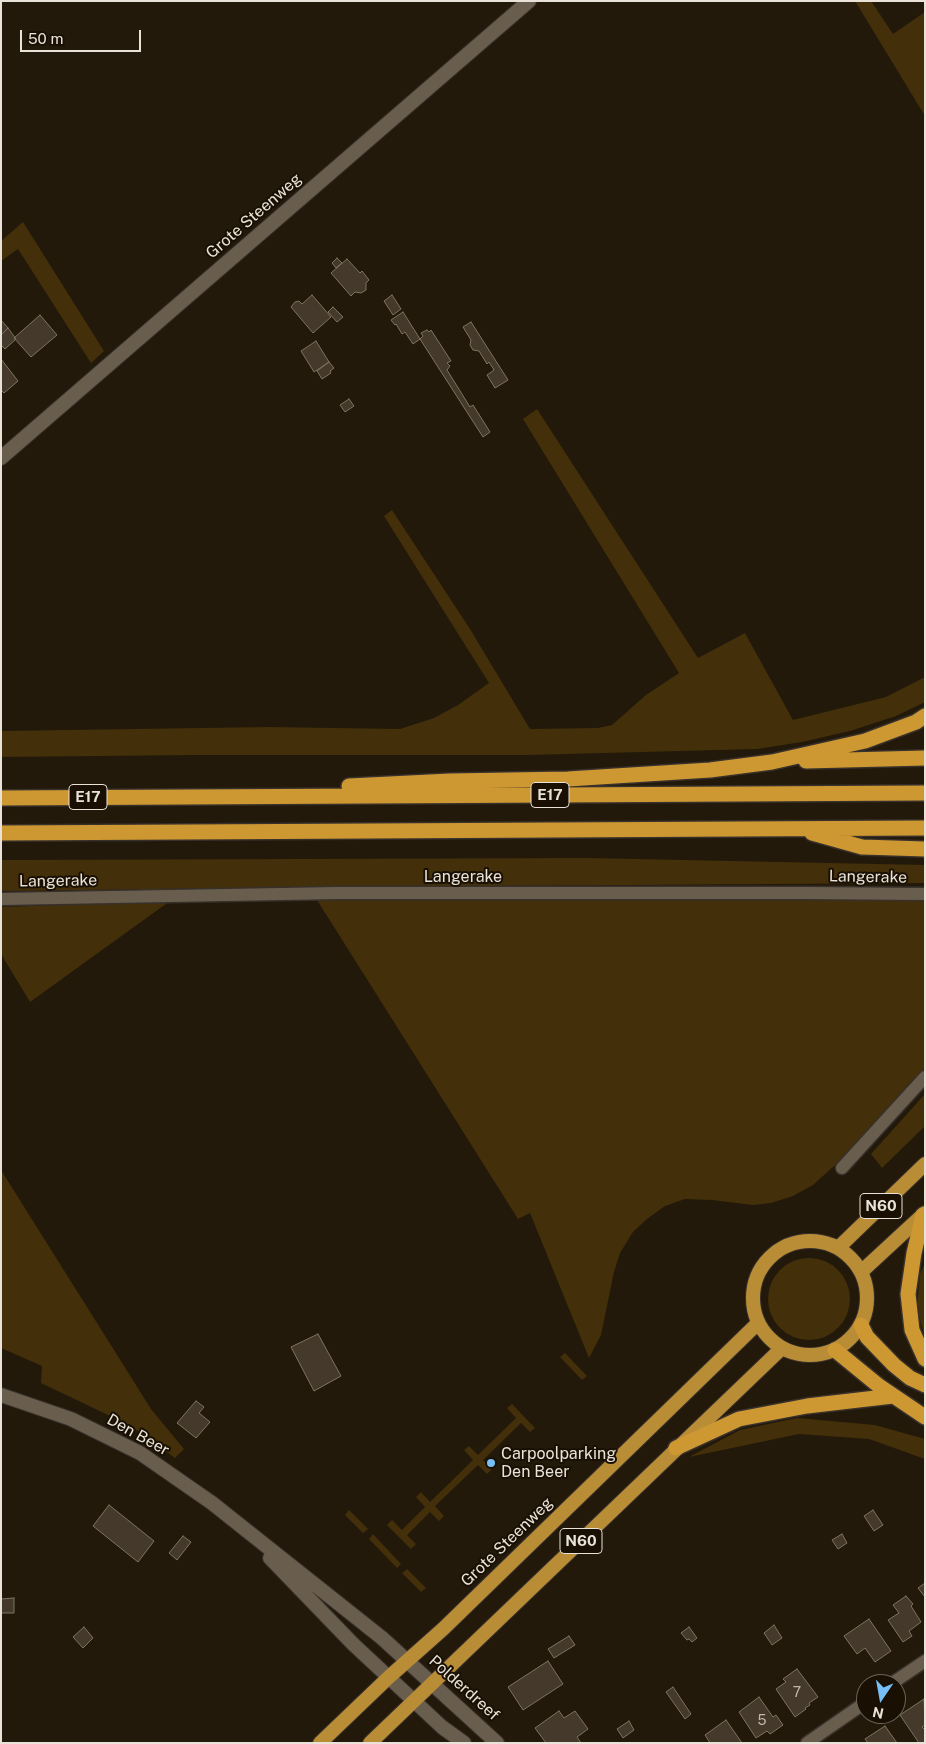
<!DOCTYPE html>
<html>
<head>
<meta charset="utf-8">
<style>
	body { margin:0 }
	#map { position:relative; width:926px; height:1744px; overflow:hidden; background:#22190a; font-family:"Public Sans",sans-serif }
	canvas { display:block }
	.frame { position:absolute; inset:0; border:2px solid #e8e2d8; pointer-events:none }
	.north { position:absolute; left:856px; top:1674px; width:50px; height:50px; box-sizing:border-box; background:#191003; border:1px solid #6c6458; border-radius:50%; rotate:192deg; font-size:14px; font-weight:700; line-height:20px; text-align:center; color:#e8e2d8 }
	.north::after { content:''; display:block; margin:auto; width:18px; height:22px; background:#77c0f7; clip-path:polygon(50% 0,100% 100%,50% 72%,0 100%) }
	.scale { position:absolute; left:20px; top:30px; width:121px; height:22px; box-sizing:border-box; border:2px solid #e8e2d8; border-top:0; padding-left:6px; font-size:15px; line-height:18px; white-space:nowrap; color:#e8e2d8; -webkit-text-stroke:4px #191003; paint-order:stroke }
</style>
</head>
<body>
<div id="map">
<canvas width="926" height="1744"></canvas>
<div class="frame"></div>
<div class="north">N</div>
<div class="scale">50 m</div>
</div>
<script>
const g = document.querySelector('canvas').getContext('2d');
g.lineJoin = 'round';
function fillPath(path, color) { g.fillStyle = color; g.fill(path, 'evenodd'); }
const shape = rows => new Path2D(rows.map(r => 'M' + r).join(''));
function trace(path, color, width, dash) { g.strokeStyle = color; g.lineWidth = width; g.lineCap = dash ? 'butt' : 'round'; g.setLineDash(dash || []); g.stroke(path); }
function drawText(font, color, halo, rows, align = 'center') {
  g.font = font + ' "Public Sans",sans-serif'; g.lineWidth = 4; g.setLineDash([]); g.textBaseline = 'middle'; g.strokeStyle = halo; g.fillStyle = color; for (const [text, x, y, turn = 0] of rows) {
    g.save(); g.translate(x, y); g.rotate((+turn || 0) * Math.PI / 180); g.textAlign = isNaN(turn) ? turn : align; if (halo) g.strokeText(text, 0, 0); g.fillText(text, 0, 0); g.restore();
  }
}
const green = shape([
	[855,1,871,1,893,34,925,12,925,116],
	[23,222,104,351,91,363,18,249,1,261,1,241],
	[537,409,698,658,745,633,793,720,886,697,925,677,925,702,896,716,850,731,802,742,757,749,527,755,197,755,1,757,1,731,269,727,400,729,434,718,458,705,489,683,384,516,392,510,470,629,530,729,598,728,612,725,646,695,679,673,523,419],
	[588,858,925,865,925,883,335,887,1,891,1,860],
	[678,898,925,899,925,1068,854,1148,813,1185,793,1196,771,1203,753,1205,712,1200,685,1199,665,1206,647,1219,633,1232,620,1253,614,1272,601,1335,589,1358,530,1213,518,1219,317,900],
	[170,901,30,1002,1,954,1,907],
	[925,1094,925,1126,882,1168,871,1154],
	[1,1170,151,1409,184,1449,175,1458,131,1426,41,1383,42,1366,1,1348],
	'768 1299a41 41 0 1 1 82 0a41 41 0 1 1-82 0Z',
	[925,1263,925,1338,917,1309,920,1274],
	[565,1353,587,1376,582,1380,560,1357],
	[512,1404,535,1428,530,1432,521,1423,483,1460,492,1469,487,1474,478,1465,435,1506,444,1516,439,1521,430,1512,407,1535,416,1544,411,1549,387,1525,392,1520,402,1530,425,1507,416,1497,421,1492,430,1502,473,1460,464,1450,469,1446,478,1455,516,1418,507,1408],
	[797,1418,875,1425,925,1439,925,1459,869,1439,799,1434,689,1457,740,1430],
	[349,1510,368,1529,363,1533,345,1515],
	[373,1534,401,1564,397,1568,369,1539],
	[407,1569,426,1588,421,1592,402,1573]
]);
const building = shape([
	[337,258,342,263,336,268,332,263,337,258],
	[347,259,360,273,362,271,369,280,366,283,366,290,361,293,355,292,351,296,331,273,347,259],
	[312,295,331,317,313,333,291,307,295,302,299,301,302,304,312,295],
	[392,295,401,309,393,315,384,301,392,295],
	[333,307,343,317,337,322,328,312,333,307],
	[403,312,420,339,413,344,405,332,402,334,396,324,395,325,391,320,403,312],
	[40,315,57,335,31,357,14,338,40,315],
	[1,320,8,328,1,335,1,320],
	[471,322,508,380,495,388,487,375,494,370,489,362,487,364,479,351,473,350,470,345,471,340,463,327,471,322],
	[8,328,16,339,5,349,1,345,1,335,8,328],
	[427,330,429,332,431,330,451,361,447,363,450,366,447,370,470,407,473,405,490,432,483,437,420,339,423,336,421,333,427,330],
	[316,341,329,362,314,372,301,351,316,341],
	[1,359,18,381,4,393,1,390,1,359],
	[329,362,334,368,330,371,331,373,322,379,317,371,329,362],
	[349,399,354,406,345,412,340,405,349,399],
	[318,1334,341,1376,314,1391,291,1347,318,1334],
	[196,1401,204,1407,199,1413,210,1422,196,1438,177,1423,196,1401],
	[109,1505,154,1541,138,1562,93,1526,109,1505],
	[873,1510,883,1525,874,1531,864,1516,873,1510],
	[842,1534,847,1543,838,1549,832,1540,842,1534],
	[183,1536,191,1542,177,1560,169,1553,183,1536],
	[925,1583,925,1597,918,1588,925,1583],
	[906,1596,913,1604,911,1606,921,1622,909,1631,912,1636,903,1642,888,1620,899,1613,893,1605,906,1596],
	[14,1598,14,1613,1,1613,1,1599,14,1598],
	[869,1619,891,1651,875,1662,865,1648,857,1654,844,1636,869,1619],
	[774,1625,782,1638,772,1645,764,1633,774,1625],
	[84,1627,93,1638,83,1648,73,1637,84,1627],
	[689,1627,697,1638,692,1642,689,1639,687,1640,681,1633,689,1627],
	[569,1636,575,1645,554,1658,548,1649,569,1636],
	[548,1661,563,1684,523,1710,508,1687,548,1661],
	[797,1669,818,1697,809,1703,810,1705,805,1708,806,1709,795,1717,776,1689,786,1682,783,1679,797,1669],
	[673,1687,691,1714,685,1719,666,1692,673,1687],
	[759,1697,773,1717,776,1715,783,1725,770,1734,767,1731,756,1738,739,1712,759,1697],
	[924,1699,925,1725,922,1727,925,1730,925,1743,919,1743,900,1715,924,1699],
	[559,1711,564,1718,575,1711,588,1729,577,1737,581,1743,546,1743,535,1728,559,1711],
	[726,1720,742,1743,710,1743,705,1735,726,1720],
	[629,1721,634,1730,623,1738,617,1729,629,1721],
	[885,1726,897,1743,868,1743,865,1739,885,1726]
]);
const minor = shape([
	[1,899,338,893,804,893,925,894],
	[842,1168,925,1077],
	[891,1684,925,1661],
	[807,1743,866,1702]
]);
const tertiary = shape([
	[1,458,529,1],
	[1,1395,71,1419,140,1453,212,1503,382,1638,497,1743],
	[270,1558,353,1644,442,1727,464,1743]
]);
const trunk = shape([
	'753 1298a57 57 0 1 1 114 0a57 57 0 1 1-114 0Z',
	[838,1248,925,1164],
	[861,1272,925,1213],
	[320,1743,389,1677,443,1629,758,1323],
	[370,1743,782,1348]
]);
const motorway = shape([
	[806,761,925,758],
	[349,786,450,781,568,779,710,770,772,762,865,741,916,722,925,716],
	[1,798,925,793],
	[1,833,925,828],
	[812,833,862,847,925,849],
	[923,1215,914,1253,908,1294,912,1330,925,1359],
	[861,1325,867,1337,894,1365,910,1378,925,1385],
	[835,1350,879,1386,925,1417],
	[676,1448,739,1419,807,1406,893,1396]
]);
const markers = [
	[491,1463,5,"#77c0f7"]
];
const numberNames = [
	["7",797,1693],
	["5",762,1721]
];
const shields = [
	[550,795,38],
	[88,797,38],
	[881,1206,42],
	[581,1541,42]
];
const shieldNames = [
	["E17",550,795],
	["E17",88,797],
	["N60",881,1206],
	["N60",581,1541]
];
const streetNames = [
	["Grote Steenweg",254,216,-41],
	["Langerake",463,877],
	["Langerake",868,877,1],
	["Langerake",58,881,-1],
	["Den Beer",138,1435,29],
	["Grote Steenweg",507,1542,-44],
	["Polderdreef",464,1688,42]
];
const poiNames = [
	["Carpoolparking",501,1454],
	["Den Beer",501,1472]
];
fillPath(green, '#432f0a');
fillPath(building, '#44392a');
trace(building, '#7f7462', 1);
trace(minor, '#37302b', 15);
trace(tertiary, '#37302b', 16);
trace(trunk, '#37302b', 16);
trace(motorway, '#37302b', 18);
trace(minor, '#695e4d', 12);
trace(tertiary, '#695e4d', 14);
trace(trunk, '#b98c36', 14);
trace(motorway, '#cd9731', 15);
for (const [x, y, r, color] of markers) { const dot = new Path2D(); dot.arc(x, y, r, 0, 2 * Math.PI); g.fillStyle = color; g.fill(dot); trace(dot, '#191003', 2); }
drawText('14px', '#bfb8ac', null, numberNames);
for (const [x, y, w] of shields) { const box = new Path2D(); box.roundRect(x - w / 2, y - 12.5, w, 25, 4); g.fillStyle = '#191003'; g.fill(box); trace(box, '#e8e2d8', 1); }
drawText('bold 15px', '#e8e2d8', null, shieldNames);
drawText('16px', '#e8e2d8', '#191003', streetNames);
drawText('16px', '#e8e2d8', '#191003', poiNames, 'left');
</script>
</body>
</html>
